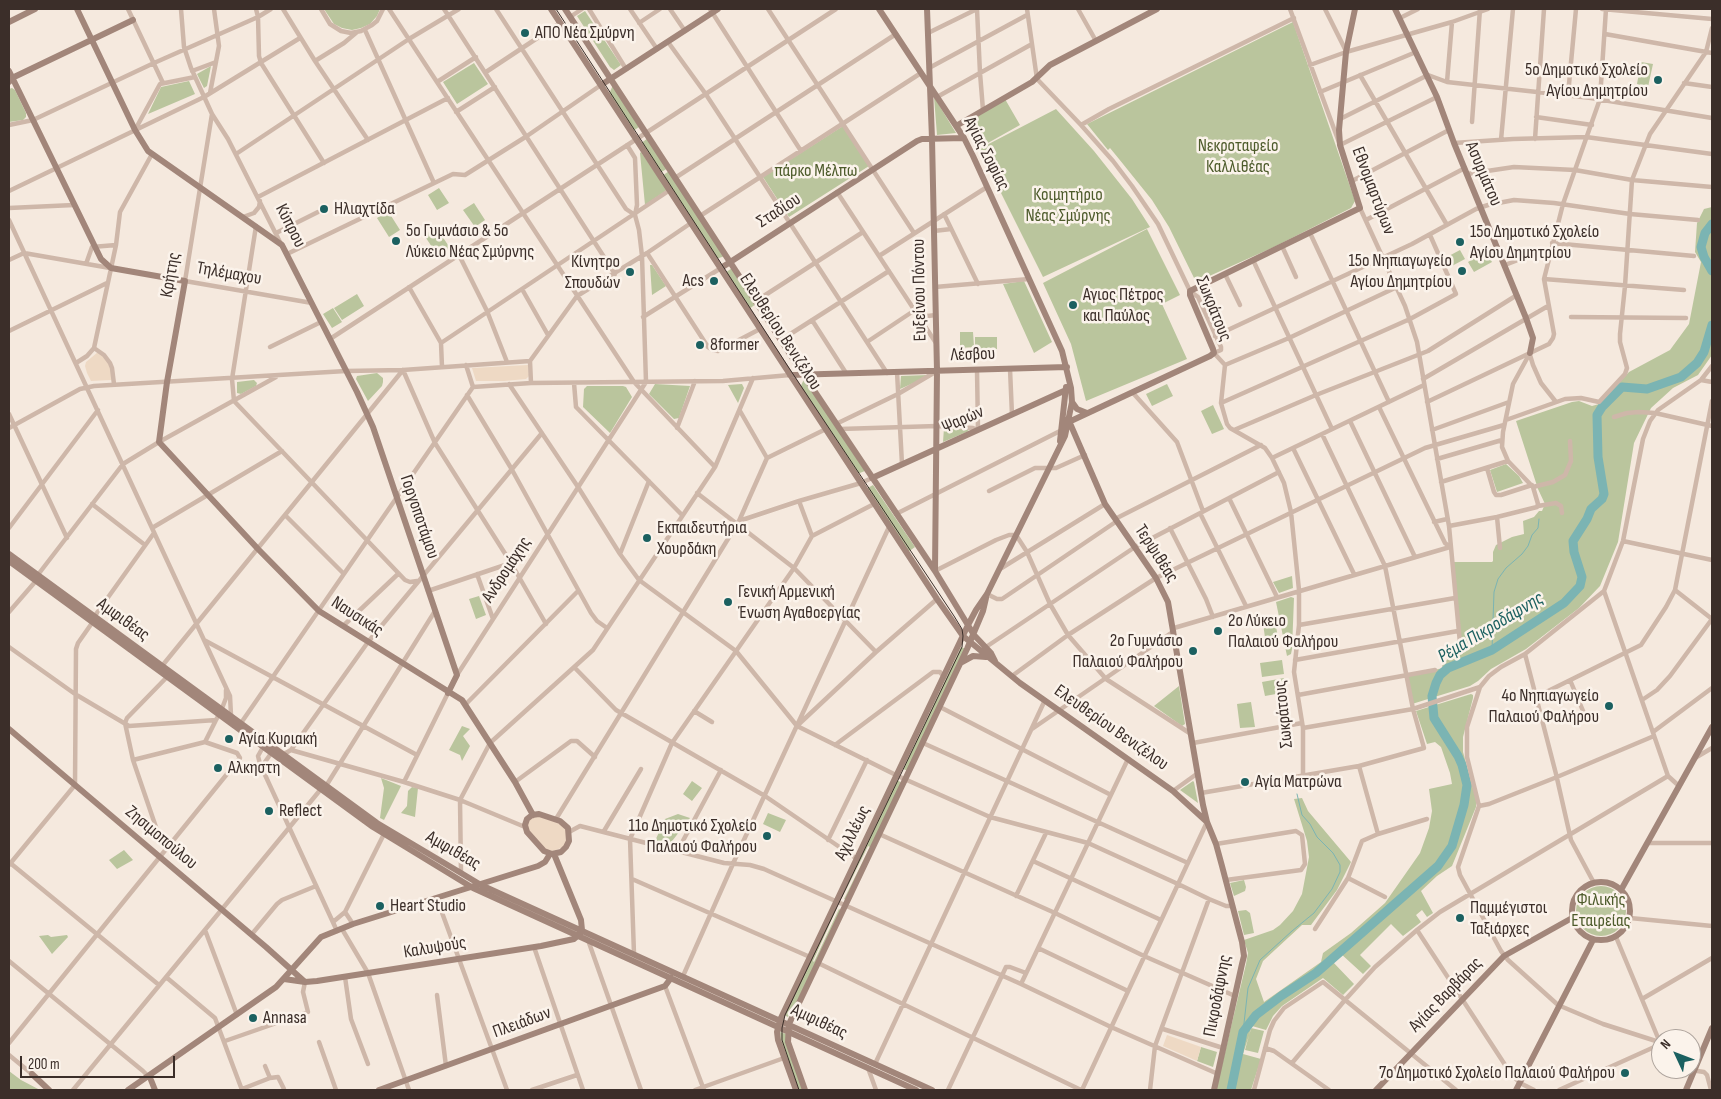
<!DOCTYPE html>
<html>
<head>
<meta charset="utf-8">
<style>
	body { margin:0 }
	#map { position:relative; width:1721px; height:1099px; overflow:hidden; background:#f5e9de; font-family:"Sofia Sans Condensed",sans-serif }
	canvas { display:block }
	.frame { position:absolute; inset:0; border:10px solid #3b2e29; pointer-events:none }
	.north { position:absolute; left:1651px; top:1029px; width:50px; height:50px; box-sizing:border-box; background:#fbf3eb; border:1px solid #aea49d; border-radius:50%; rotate:313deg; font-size:14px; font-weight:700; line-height:20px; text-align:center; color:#3b2e29 }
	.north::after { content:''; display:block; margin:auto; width:18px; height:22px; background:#1b6060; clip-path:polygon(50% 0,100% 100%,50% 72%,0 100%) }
	.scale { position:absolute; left:20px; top:1056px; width:155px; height:22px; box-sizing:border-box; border:2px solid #3b2e29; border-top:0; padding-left:6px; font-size:15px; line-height:18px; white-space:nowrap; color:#3b2e29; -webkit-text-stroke:4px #fbf3eb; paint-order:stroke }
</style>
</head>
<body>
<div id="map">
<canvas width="1721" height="1099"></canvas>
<div class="frame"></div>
<div class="north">N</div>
<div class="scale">200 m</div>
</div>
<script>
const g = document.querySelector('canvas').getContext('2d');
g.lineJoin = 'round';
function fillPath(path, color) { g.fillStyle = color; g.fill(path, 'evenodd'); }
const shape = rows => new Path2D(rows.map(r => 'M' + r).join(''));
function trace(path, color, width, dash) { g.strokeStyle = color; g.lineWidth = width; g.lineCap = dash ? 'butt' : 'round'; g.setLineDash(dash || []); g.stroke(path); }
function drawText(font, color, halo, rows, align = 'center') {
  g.font = font + ' "Sofia Sans Condensed",sans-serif'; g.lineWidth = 5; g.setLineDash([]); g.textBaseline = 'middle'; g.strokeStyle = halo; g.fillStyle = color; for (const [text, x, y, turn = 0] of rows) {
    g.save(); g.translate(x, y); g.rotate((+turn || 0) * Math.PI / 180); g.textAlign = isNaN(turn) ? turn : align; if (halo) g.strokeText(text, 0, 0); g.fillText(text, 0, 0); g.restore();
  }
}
const green = shape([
	[324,9,380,9,377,16,370,24,361,28,352,30,342,28,334,24],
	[585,11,621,65,614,70,610,67,577,16],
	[1293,22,1355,201,1351,208,1274,247,1196,282,1169,227,1152,200,1119,159,1110,148,1108,150,1087,124],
	[1641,62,1653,64,1648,87,1637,84],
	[474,63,488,84,457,104,443,82],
	[211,66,207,86,204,88,197,74],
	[189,81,195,94,148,114,161,87],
	[613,85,639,127,633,131,609,94],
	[12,88,15,90,26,113,26,117,23,120,9,122,9,89],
	[934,97,956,133,937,135],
	[1005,99,1020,125,979,148,966,123],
	[1056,109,1094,151,1132,199,1150,227,1043,277,979,149],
	[843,126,869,166,789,217,763,177],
	[648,138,668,168,660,173,640,144],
	[641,152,667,190,645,205,640,153],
	[669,171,725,256,716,259,662,176],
	[439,188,449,203,437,210,428,195],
	[474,203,485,220,475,227,463,210],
	[1712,207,1712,355,1698,375,1673,388,1651,408,1634,443,1618,542,1600,586,1579,608,1526,649,1491,669,1478,681,1470,686,1412,704,1407,676,1443,668,1442,666,1459,645,1453,562,1492,562,1493,561,1493,552,1496,545,1512,537,1524,534,1523,521,1534,517,1539,511,1542,511,1545,504,1538,489,1516,421,1572,402,1579,401,1592,406,1599,404,1629,372,1670,350,1689,324,1701,262,1695,252,1697,223,1704,209],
	[388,211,400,230,389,237,377,218],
	[436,227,450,248,438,256,424,235],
	[1147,229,1180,295,1162,304,1187,359,1086,401,1071,344,1043,283],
	[1460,250,1465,259,1450,267,1445,258],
	[1486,251,1492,262,1474,272,1468,262],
	[650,265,652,265,666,286,652,295],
	[732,268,756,304,749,309,725,273],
	[1024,281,1052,342,1034,353,1003,284],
	[357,294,364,306,342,320,334,308],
	[333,308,342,322,332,328,323,314],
	[960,332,973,332,974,347,960,348],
	[975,337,997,337,997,349,975,350],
	[377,373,383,378,383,382,382,386,368,401,356,379,357,376],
	[928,375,925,378,900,389,901,376],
	[804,379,865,471,857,474,800,388],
	[254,380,257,383,256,386,241,394,237,393,237,382],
	[655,384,690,386,679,418,674,419,649,394],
	[742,384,744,388,738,403,728,385],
	[1167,384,1173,396,1152,406,1146,394],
	[587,386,623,386,626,387,632,397,610,433,583,407,584,389],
	[1213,405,1224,429,1212,434,1201,411],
	[944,428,966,429,969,431,943,442],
	[1506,464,1519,476,1523,483,1497,492,1490,470],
	[873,485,915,547,908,552,866,489],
	[1292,576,1293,588,1279,593,1273,582],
	[479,596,486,615,476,619,469,599],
	[1291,597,1294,598,1292,649,1291,654,1287,656,1276,602],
	[1275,621,1279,643,1266,645,1263,623],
	[961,647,966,649,908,771,903,769],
	[1282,660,1284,674,1262,677,1260,663],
	[1284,678,1287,692,1265,696,1262,682],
	[1179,686,1185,724,1182,726,1154,706],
	[1471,694,1473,695,1473,698,1463,737,1463,752,1476,799,1476,807,1452,866,1437,876,1421,891,1433,913,1427,917,1422,910,1416,915,1421,922,1403,936,1391,924,1360,955,1371,966,1363,974,1340,953,1332,961,1354,984,1343,995,1323,978,1282,1006,1273,1016,1266,1030,1252,1026,1243,1054,1261,1059,1251,1090,1216,1090,1246,964,1248,953,1244,940,1273,930,1280,925,1293,911,1302,894,1309,857,1307,841,1294,799,1302,798,1308,811,1351,862,1337,890,1311,925,1302,925,1263,961,1256,979,1264,1002,1321,962,1323,953,1351,933,1385,903,1420,853,1429,828,1432,811,1429,789,1452,784,1450,773,1441,747,1435,742,1427,744,1416,711],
	[1251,702,1255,727,1240,728,1237,704],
	[462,726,470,729,463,736,470,746,462,761,460,755,449,750],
	[381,778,401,786,384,820,380,818,384,788],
	[897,780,902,783,846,900,844,899,870,847,868,846,842,898,841,898],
	[692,781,702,788,692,801,683,794],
	[1193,781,1194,782,1198,803,1180,790],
	[412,787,418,788,415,817,401,813,407,806,408,791],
	[768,813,786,820,780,832,763,824],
	[678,814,690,818,669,845,655,841,665,819],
	[124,850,133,860,117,869,109,860],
	[1244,880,1246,887,1245,891,1234,896,1230,883],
	'1576 911a25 25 0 1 1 50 0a25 25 0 1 1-50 0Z',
	[836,907,837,908,813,961,814,962,839,909,841,910,791,1014,789,1014,788,1017,784,1015],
	[1246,910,1250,913,1254,933,1244,935,1238,911],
	[48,935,51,937,67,935,68,937,52,954,39,936],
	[1251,1028,1264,1031,1258,1053,1245,1050],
	[780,1032,786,1034,803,1090,798,1090,782,1046],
	[1201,1047,1217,1052,1213,1067,1197,1061],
	[9,1071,21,1080,40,1090,9,1090]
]);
const plaza = shape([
	[98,352,107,359,111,367,113,379,111,380,91,381,87,373,85,366,86,362],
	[528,365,529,376,526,379,504,381,476,381,472,368],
	[540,816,560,822,567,831,566,844,561,848,553,851,545,850,529,831,527,824,532,817],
	[1167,1035,1201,1047,1197,1061,1163,1046]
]);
const stream = shape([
	[1492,650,1494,592,1498,579,1506,568,1522,554,1528,546,1532,535,1538,528,1539,519],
	[1243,1032,1248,988,1260,960,1292,931,1314,913,1332,889,1340,872,1340,865,1333,853,1317,837,1310,824,1302,815,1297,794]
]);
const river = shape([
	[1712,224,1705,233,1701,247,1704,257,1712,271],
	[1231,1090,1243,1032,1256,1015,1281,996,1316,973,1438,866,1452,846,1464,805,1467,785,1462,765,1458,756,1434,718,1432,696,1436,683,1440,675,1448,668,1492,650,1564,603,1580,586,1582,577,1574,552,1573,541,1587,519,1591,509,1602,499,1604,494,1598,457,1597,415,1602,407,1622,387,1647,389,1681,377,1697,363,1704,352,1712,325]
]);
const street = shape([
	[128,9,163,83],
	[181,9,184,47,191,68,212,114,228,139,281,244],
	[256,9,258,17,259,56,261,63,324,163],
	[283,9,315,61,368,140],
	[321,9,330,24,341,31,351,33,361,31,372,25,377,21,383,9],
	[389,9,634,382,715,467],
	[444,9,615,274],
	[496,9,626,209,635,215],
	[589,9,626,69],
	[630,9,657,49],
	[670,9,685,31],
	[710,9,801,151],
	[768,9,914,233],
	[977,9,980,73,983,110],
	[1027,9,1037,79,1081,125,1113,161,1132,186,1158,224,1190,291,1198,297,1221,347,1221,350,1214,353,1225,365,1221,403,1227,424,1230,428,1265,448,1272,458,1284,483,1291,512,1299,590,1299,625,1294,672,1303,728,1303,777],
	[1078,9,1096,41],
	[1290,9,1340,145,1437,97],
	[1325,9,1346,51],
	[1602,9,1712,19],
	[570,17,582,9],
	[1400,18,1418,9],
	[639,23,660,9],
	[365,30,434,183],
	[928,33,977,9],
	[1605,34,1712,53],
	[668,42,705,93,760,177,887,373],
	[315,61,344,43,357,32],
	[1310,65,1346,52,1452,22,1488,9],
	[929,68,1027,15],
	[192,71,216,62],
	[486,72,560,23],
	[1360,75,1447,225],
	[437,82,476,57],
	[1447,82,1452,22],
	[1684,83,1712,87],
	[1320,92,1416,52],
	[210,93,219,46,214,9],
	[1568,95,1576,9],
	[937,97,1032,44],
	[456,112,495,87],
	[212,114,185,281,312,303],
	[1536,117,1592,125],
	[1340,119,1428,75,1447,82,1591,98,1712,118],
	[1472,122,1480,9],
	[9,125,33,120,154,63,258,17,271,9],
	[1081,125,1109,109,1294,18],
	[135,130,160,84,195,77],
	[1535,139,1544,9],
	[1501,140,1513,9],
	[1454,143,1513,139,1586,137,1712,154],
	[236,154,409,39,459,9],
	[1467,174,1514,167,1575,170,1632,180,1712,187],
	[675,178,896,34],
	[1352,181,1449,130],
	[9,191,204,97,300,38],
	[837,192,936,343],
	[258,197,448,98],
	[9,208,74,205],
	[1360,208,1405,306,1417,342,1449,526,1460,643],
	[944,214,978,284],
	[700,216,921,73],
	[243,217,254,213,259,207,260,201],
	[9,220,230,696,231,715],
	[1366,220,1465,168],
	[256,226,232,379,234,401,405,580,410,582,417,581],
	[934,231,951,229],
	[276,233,318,212],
	[1310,233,1389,402],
	[1552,243,1694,256],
	[1282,246,1296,277],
	[647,253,691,223],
	[287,254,453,174,465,175,527,136,601,85],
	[459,255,487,311,507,362],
	[879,256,987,187],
	[9,260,24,253,110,268],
	[1253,260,1332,429],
	[86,264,92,247,116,245],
	[1505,265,1536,253,1541,252,1550,254],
	[1225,274,1240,305],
	[1544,279,1684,290],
	[409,287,441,343,442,367],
	[935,287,1029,279],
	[522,289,548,335],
	[756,301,863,232],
	[643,317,721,268],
	[919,317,936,315],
	[1571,317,1686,318],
	[812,320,846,373],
	[9,331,107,283],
	[1215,336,1412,244,1476,209,1488,205,1514,200,1554,203,1630,214,1698,220],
	[330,339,836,9],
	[781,340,889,271],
	[867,342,915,310],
	[441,343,670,190],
	[270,347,321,322],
	[94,348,104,355,110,363,112,368,114,384],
	[1530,355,1533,365,1541,383,1556,402],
	[530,361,577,296,647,253,708,347,713,350,718,351,760,329],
	[76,363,87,356,94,348,116,245,120,212,152,154],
	[466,365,473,387,531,383,723,381,790,375],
	[1225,365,1289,338,1397,287],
	[1010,369,1012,415],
	[897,372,902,464],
	[1423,379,1548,306],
	[1701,380,1712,382],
	[574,383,576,407,682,515],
	[509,384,578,487,620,554,639,580,736,651,797,726,900,777,990,817,1088,843,1178,884,1209,899,1226,906,1233,906],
	[1133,393,1177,442,1203,511],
	[467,395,511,468,591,613,597,621,607,628],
	[1427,402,1549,344,1553,338,1554,334,1544,279,1563,204,1600,99,1606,9],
	[1221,403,1410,319,1456,294,1430,235],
	[1379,407,1445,543,1450,547],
	[740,411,767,458],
	[9,414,67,538],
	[1614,417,1627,413,1639,412,1655,413,1712,426],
	[1506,420,1565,399,1581,398,1599,402,1625,374,1627,368,1620,342,1620,334,1625,286,1632,180,1650,134,1706,52,1712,28],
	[1350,421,1415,557],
	[836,424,898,394,937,371],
	[9,428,80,389,94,386,346,371,403,370,530,361,531,383],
	[677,428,695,381],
	[840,429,937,426,973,428,978,430,977,370],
	[1234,430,1316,395,1428,351,1517,295],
	[1432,430,1509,402],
	[1293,448,1354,574],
	[1272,458,1424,385],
	[1437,459,1502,440],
	[1487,468,1494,492,1496,495,1501,495,1532,485],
	[1441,482,1508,461],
	[1533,487,1553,482,1565,475,1571,461,1570,441],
	[989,491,1035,468,1056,468,1085,455],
	[697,493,794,568,876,652],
	[1229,498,1277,597],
	[799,501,812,536],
	[92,504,145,545],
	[1538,506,1556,503,1561,506,1562,513],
	[1200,513,1246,606],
	[896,514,1060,431],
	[285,515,344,574],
	[1497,517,1500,548],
	[1115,519,1261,445],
	[739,521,799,501,861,483,872,478],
	[1434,522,1447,519],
	[1449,526,1497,517,1537,507,1538,504,1533,487,1508,461,1502,447,1503,432,1513,384,1530,353],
	[9,528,98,410],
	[152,528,282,451],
	[1170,528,1206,599,1213,617],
	[1623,541,1712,560],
	[620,554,649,481],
	[1000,569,1105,504],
	[935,571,996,540,1009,535,1016,535,1027,552,1050,604,1068,635,1106,679,1191,734],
	[477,574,493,619],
	[37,576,123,464,159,442,276,377],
	[1675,590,1712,619],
	[428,591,511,563],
	[1604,591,1668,776,1679,786],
	[987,594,997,599,1002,599,1117,521],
	[9,612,35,582],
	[94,617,154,533],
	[1299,625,1455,598],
	[343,626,398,574],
	[1174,628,1450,547],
	[204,640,417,755],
	[9,647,75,694,129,726,216,720],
	[986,647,1135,547,1279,472],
	[1525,654,1556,774,1571,840,1594,883],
	[1295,660,1458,631],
	[162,666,403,370,435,443,511,563,546,624],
	[574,667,616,710,765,796,857,859],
	[457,675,646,382,642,256,639,230,635,215,637,205,635,158,627,145],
	[1012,676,1068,635,1156,578,1425,448,1504,425],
	[1570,680,1586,718],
	[1298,695,1435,670],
	[1536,697,1641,645,1666,607,1675,590,1712,401],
	[1642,700,1657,690,1670,676,1712,619],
	[466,704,578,591],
	[940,707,1111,795],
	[221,711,226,698,226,690],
	[694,711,712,722],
	[125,723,133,760,160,839,167,848],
	[125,723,127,718,167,677],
	[241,723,473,387],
	[799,724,876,652,937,599],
	[1303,728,1413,709,1480,687],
	[1032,729,1174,631],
	[1653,732,1712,688],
	[205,742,217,718],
	[923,743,1188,863],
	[1193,743,1302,723],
	[835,745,933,672,940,672,944,677],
	[263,747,258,756,260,764,337,931],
	[291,750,404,782,460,800,525,827],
	[284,754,291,750,368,642,542,433],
	[1695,758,1712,748],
	[1359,766,1378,834],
	[264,770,265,762,272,752],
	[404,782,448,693],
	[515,782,571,741,577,741,595,757],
	[326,786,435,611],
	[1173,791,1198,773],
	[1201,793,1359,766,1424,748,1413,709,1385,566,1322,434],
	[1479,806,1489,804,1557,777,1654,736],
	[556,819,739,521,767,458,826,429],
	[604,831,641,769],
	[569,832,580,826,724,863,750,865,764,869,1021,984,1111,1027,1218,1074],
	[879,834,1055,913,1144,956,1235,996],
	[828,840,867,760],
	[1647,843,1712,843],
	[1216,844,1296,831,1302,835,1305,864,1301,870,1226,880],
	[678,850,721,770],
	[1033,861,1161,920],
	[9,862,159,985],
	[9,865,75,785,76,649,78,643,92,623],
	[461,873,460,800,490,743,593,650,715,467,753,378],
	[1348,878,1385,897],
	[632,879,810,957],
	[1016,896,1046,833],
	[437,899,507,1090],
	[345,912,353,924],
	[1630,918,1712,926],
	[333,922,345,912,384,834],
	[342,929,368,973,409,1090],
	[1315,929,1348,878,1362,841,1378,834,1427,819],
	[205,930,237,1015],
	[1417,930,1511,1074,1520,1083,1534,1090],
	[252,934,277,904,282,900,316,886],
	[1616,937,1661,1045],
	[588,940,641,1090],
	[534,947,583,1090],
	[1038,948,1128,991],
	[634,954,630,839,672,743,794,568,812,536,874,504],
	[9,961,143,1071,150,1078],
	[818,963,1081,1090],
	[683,976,736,857,889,527],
	[166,977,215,1018,242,1090],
	[345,977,351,1019,368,1064],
	[1021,984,1128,759],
	[665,986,704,1090],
	[437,995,446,1066],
	[1642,999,1712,958],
	[1163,1029,1223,1048],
	[225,1041,308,1012,303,992,305,982],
	[319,1042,336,1090],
	[1659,1042,1603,1024,1558,1005,1508,960,1501,951,1460,875,1458,867,1479,806,1467,757,1467,727,1480,687,1489,676,1501,667,1525,654,1604,591,1623,541,1643,439,1650,421,1658,410,1701,380,1712,366],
	[9,1043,240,758,237,753,205,742,133,760],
	[1265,1048,1274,1051,1329,1090],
	[9,1055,32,1074],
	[1292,1063,1345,1000,1375,967,1417,930,1440,912,1668,776],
	[875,1064,1045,700],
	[265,1066,270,1078],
	[868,1068,876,1090],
	[1684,1069,1704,1072,1707,1075,1711,1090],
	[242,1089,270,1078,278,1077,284,1089],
	[73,1090,321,789],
	[532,1090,577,1075],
	[695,1090,784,1058],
	[948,1090,1006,967,1010,967,1026,973],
	[1082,1090,1207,822],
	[1150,1090,1155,1046,1209,899],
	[1254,1090,1270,1030,1274,1021,1284,1008,1323,982,1456,1090],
	[1559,1090,1661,1044]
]);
const secondary = shape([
	[77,9,135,130,148,151,282,245,357,392,373,427,457,675,448,693],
	[551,9,861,483,937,599,963,636,1020,683,1173,791,1207,822],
	[565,9,803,374,935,571,974,635,991,653,995,661],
	[927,9,932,139,937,371,935,570],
	[1395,9,1437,97,1454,143,1526,318,1533,338,1530,353],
	[9,22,35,9],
	[9,71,101,259,111,268,185,281,167,382,159,442,258,549,319,611,462,700,515,782,533,815],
	[9,82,12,78,133,20],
	[601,85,718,9],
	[956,126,1032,82,1050,65,1157,9],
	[721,268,917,141,922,139,964,138],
	[790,375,1067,367],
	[1072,402,1077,409,1087,413],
	[1063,420,1073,420,1210,356,1214,353,1213,349,1190,295,1190,291,1360,208,1340,145,1339,130,1346,52,1355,9],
	[1069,421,1105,504,1156,578,1168,602,1203,805,1207,822,1216,844,1222,866,1242,942,1244,956,1242,964,1214,1090],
	[1060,441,1066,387],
	[872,478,1066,390],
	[9,554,377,823,461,873,481,885,932,1090],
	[9,561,373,827,473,888,916,1090],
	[962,662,973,656,986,657],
	[9,729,266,947,305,982],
	[539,814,560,821,568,828,569,841,566,847,561,852,552,854,544,851,527,832,525,825,527,819,532,815,539,814],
	[554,854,581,920,582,930],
	'1572 911a29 29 0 1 1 58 0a29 29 0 1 1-58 0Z',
	[1621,890,1712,727],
	[284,979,305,982,317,981,541,946,574,939,580,934],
	[32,1074,49,1090],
	[151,1080,155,1090],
	[128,1090,276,987,321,937,353,924,538,866,545,862,550,854],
	[379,1090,665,986,671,978],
	[796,1090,778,1040,777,1032,780,1020,968,625,976,610,987,594,1065,436,1072,402,1071,388,1062,351,973,156,964,138,879,9],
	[805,1090,788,1042,789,1024,967,649,983,611,986,598],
	[1376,1090,1504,956,1572,918],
	[1516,1090,1593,940],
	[1686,1090,1712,1028]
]);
const tram = shape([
	[556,9,789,368,954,616,962,629,963,636,962,647,785,1015,782,1028,782,1040,799,1090]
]);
const markers = [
	[525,33,5,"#1b6060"],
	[1658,80,5,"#1b6060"],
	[324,209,5,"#1b6060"],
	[396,241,5,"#1b6060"],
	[1460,242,5,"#1b6060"],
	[1462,271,5,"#1b6060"],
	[630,272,5,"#1b6060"],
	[714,281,5,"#1b6060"],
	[1073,305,5,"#1b6060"],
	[700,345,5,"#1b6060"],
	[647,538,5,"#1b6060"],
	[728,602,5,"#1b6060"],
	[1218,631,5,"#1b6060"],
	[1193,651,5,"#1b6060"],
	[1609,706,5,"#1b6060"],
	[229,739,5,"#1b6060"],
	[218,768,5,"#1b6060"],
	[1245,782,5,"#1b6060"],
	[269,811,5,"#1b6060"],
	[767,836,5,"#1b6060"],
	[380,906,5,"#1b6060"],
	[1460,918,5,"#1b6060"],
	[253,1018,5,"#1b6060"],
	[1625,1073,5,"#1b6060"]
];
const poiNames = [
	["ΑΠΟ Νέα Σμύρνη",535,33],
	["5ο Δημοτικό Σχολείο",1648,70,"right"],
	["Αγίου Δημητρίου",1648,91,"right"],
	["Ηλιαχτίδα",334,209],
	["5ο Γυμνάσιο & 5ο",406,231],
	["Λύκειο Νέας Σμύρνης",406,252],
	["15ο Δημοτικό Σχολείο",1470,232],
	["Αγίου Δημητρίου",1470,253],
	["15ο Νηπιαγωγείο",1452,261,"right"],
	["Αγίου Δημητρίου",1452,282,"right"],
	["Κίνητρο",620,262,"right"],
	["Σπουδών",620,283,"right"],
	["Acs",704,281,"right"],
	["Αγιος Πέτρος",1083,295],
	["και Παύλος",1083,316],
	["8former",710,345],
	["Εκπαιδευτήρια",657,528],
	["Χουρδάκη",657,549],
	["Γενική Αρμενική",738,592],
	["Ένωση Αγαθοεργίας",738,613],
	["2ο Λύκειο",1228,621],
	["Παλαιού Φαλήρου",1228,642],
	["2ο Γυμνάσιο",1183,641,"right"],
	["Παλαιού Φαλήρου",1183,662,"right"],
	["4ο Νηπιαγωγείο",1599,696,"right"],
	["Παλαιού Φαλήρου",1599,717,"right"],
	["Αγία Κυριακή",239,739],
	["Αλκηστη",228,768],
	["Αγία Ματρώνα",1255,782],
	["Reflect",279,811],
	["11ο Δημοτικό Σχολείο",757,826,"right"],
	["Παλαιού Φαλήρου",757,847,"right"],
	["Heart Studio",390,906],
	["Παμμέγιστοι",1470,908],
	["Ταξιάρχες",1470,929],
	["Annasa",263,1018],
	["7ο Δημοτικό Σχολείο Παλαιού Φαλήρου",1615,1073,"right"]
];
const parkNames = [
	["Νεκροταφείο",1238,146],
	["Καλλιθέας",1238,167],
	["πάρκο Μέλπω",816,171],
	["Κοιμητήριο",1068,195],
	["Νέας Σμύρνης",1068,216],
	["Φιλικής",1601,900],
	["Εταιρείας",1601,921]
];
const streetNames = [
	["Αγίας Σοφίας",986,154,63],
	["Ασυρμάτου",1483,174,67],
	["Εθνομαρτύρων",1373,191,69],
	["Σταδίου",779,211,-33],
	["Κύπρου",290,226,63],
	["Τηλέμαχου",229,274,10],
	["Κρήτης",171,275,-80],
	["Ευξείνου Πόντου",920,290,-91],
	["Σωκράτους",1213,309,68],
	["Ελευθερίου Βενιζέλου",780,332,57],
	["Λέσβου",973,355,-2],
	["Ψαρών",963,420,-24],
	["Γοργοποτάμου",419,517,71],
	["Τερψιθέας",1156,554,57],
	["Ανδρομάχης",507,570,-57],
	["Ναυσικάς",357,617,33],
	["Αμφιθέας",123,620,36],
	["Σωκράτους",1284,714,-96],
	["Ελευθερίου Βενιζέλου",1111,728,35],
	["Αχιλλέως",853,833,-64],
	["Ζησιμοπούλου",161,838,40],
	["Αμφιθέας",453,851,30],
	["Καλυψούς",435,948,-9],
	["Αγίας Βαρβάρας",1446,995,-46],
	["Πικροδάφνης",1218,996,-79],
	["Αμφιθέας",819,1022,25],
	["Πλειάδων",522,1023,-20]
];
const waterNames = [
	["Ρέμα Πικροδάφνης",1491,628,-31]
];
fillPath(green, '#bac59d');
fillPath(plaza, '#eed9c4');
trace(stream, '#7bb4b3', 1);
trace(river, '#7bb4b3', 9);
trace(street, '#ceb7a9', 4.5);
trace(secondary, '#a2867a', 6);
trace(tram, '#3b2e29', 1);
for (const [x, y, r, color] of markers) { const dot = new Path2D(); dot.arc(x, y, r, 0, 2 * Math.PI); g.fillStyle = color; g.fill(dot); trace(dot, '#fbf3eb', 2); }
drawText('18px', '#3b2e29', '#fbf3eb', poiNames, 'left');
drawText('18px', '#4d5b2b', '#fbf3eb', parkNames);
drawText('18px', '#3b2e29', '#fbf3eb', streetNames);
drawText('italic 19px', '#1b6060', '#fbf3eb', waterNames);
</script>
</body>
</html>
